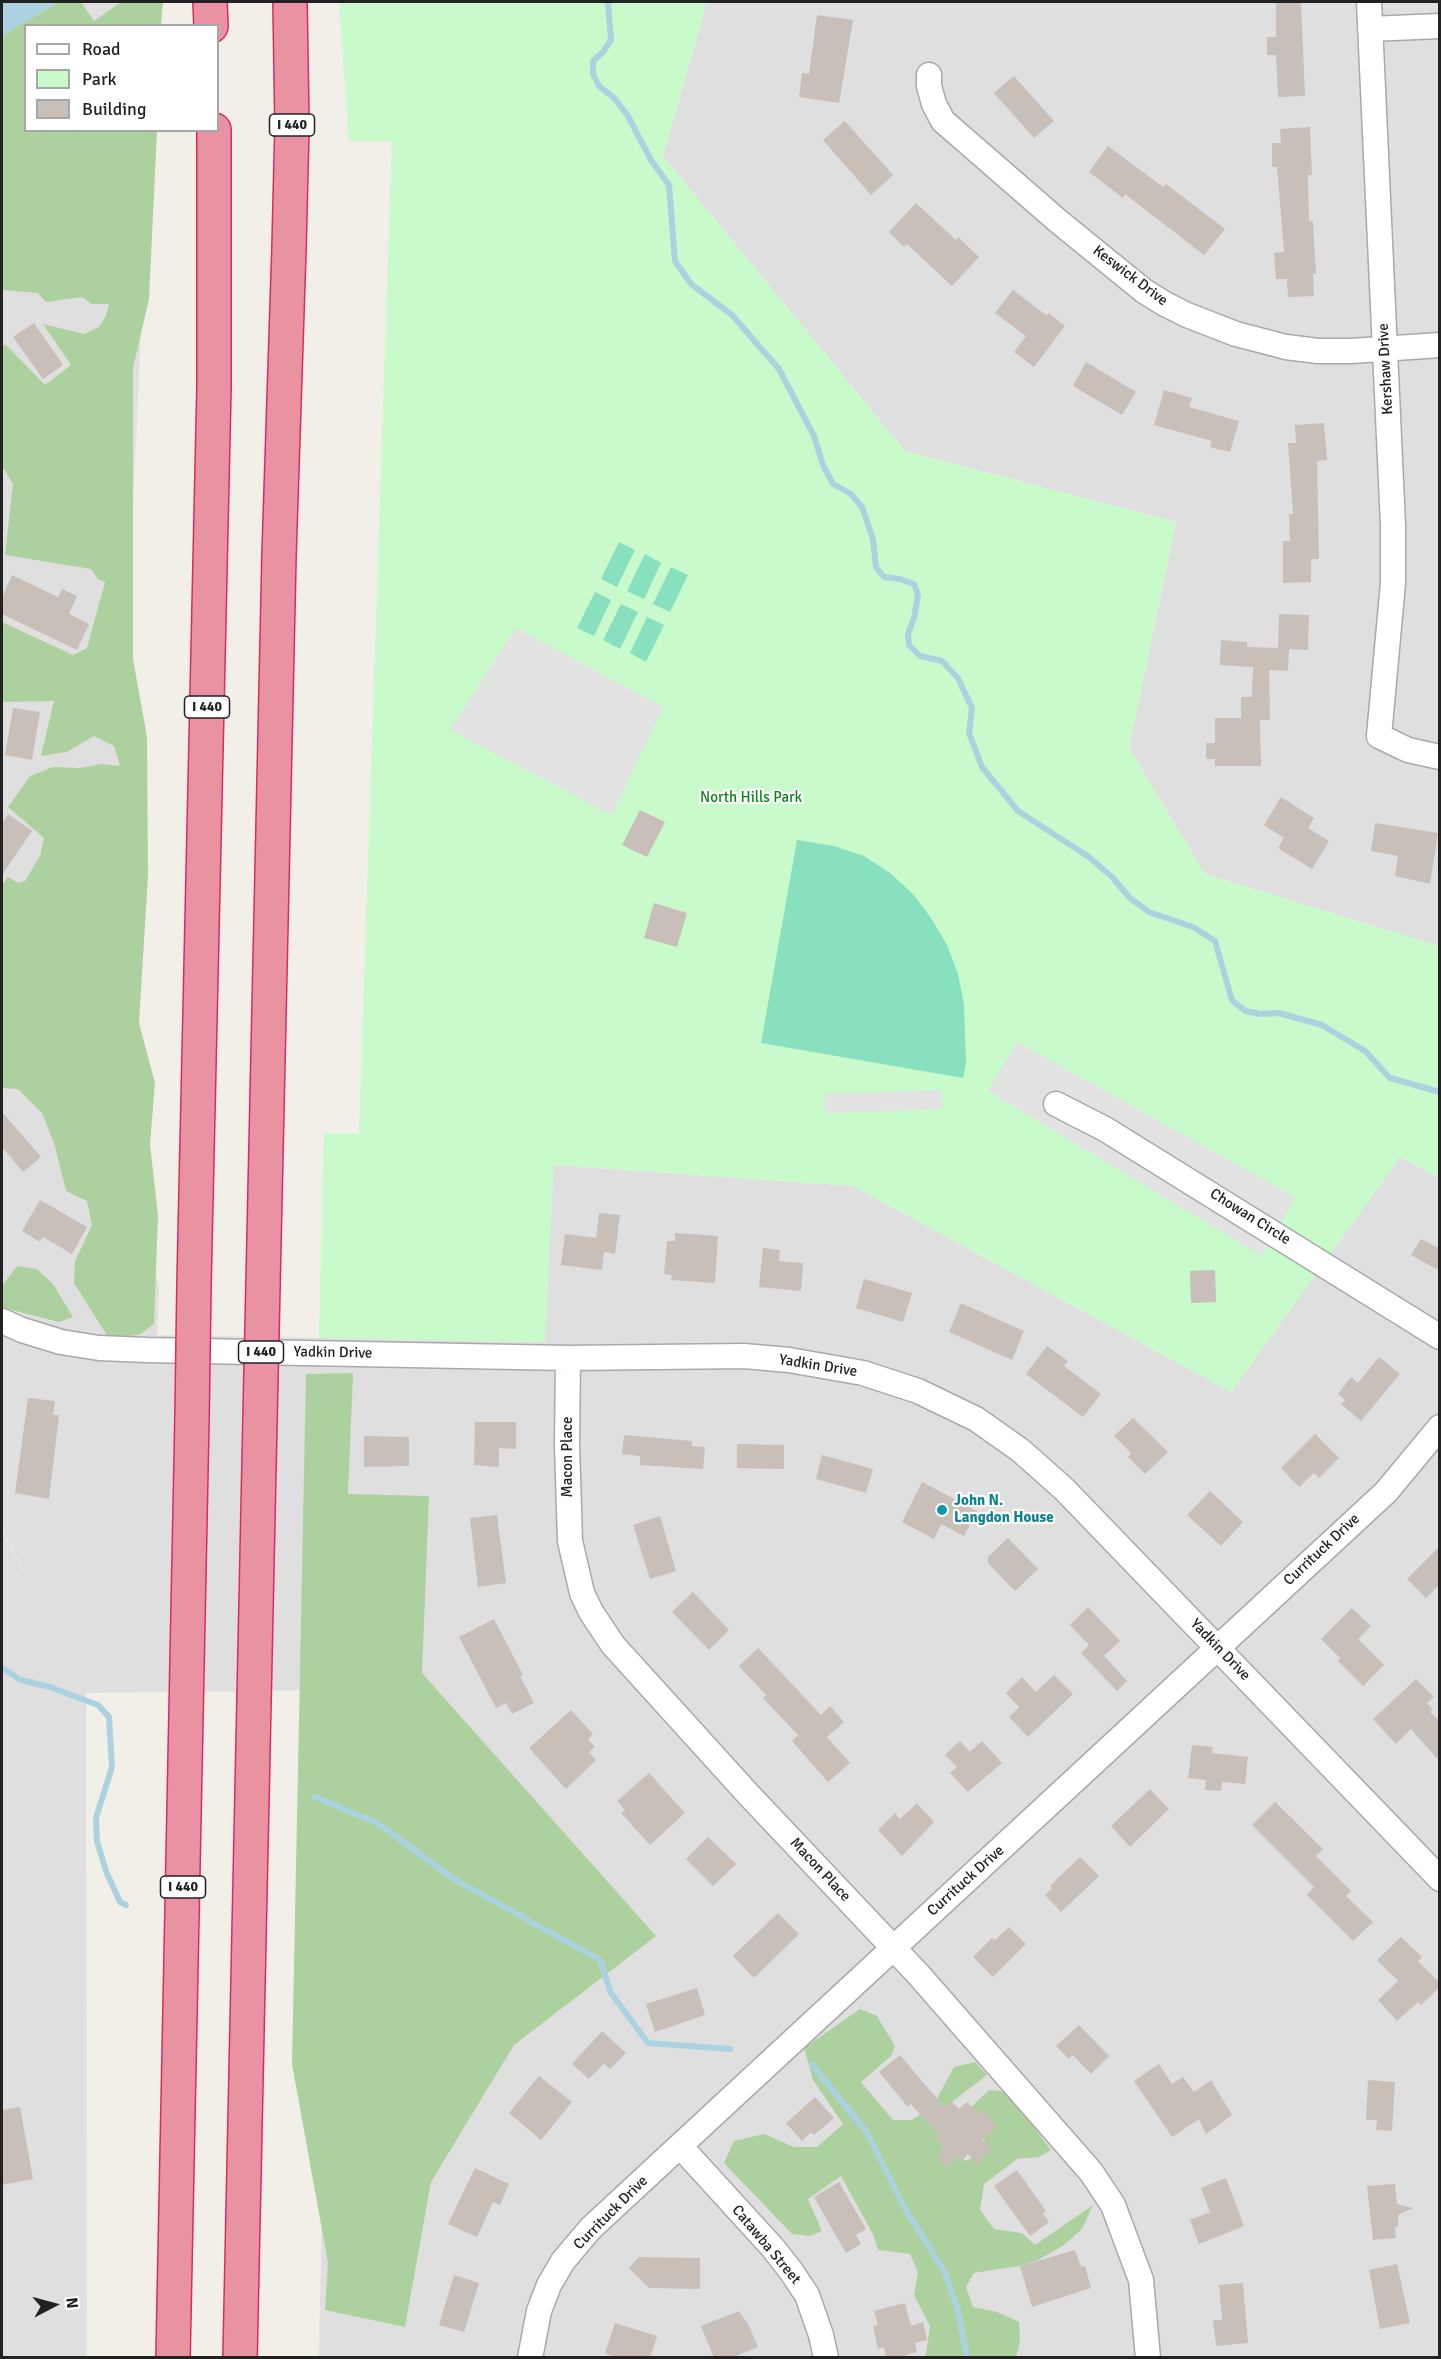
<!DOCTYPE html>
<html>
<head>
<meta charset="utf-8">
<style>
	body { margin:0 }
	#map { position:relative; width:1441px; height:2359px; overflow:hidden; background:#f2efe9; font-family:Signika,sans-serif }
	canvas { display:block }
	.frame { position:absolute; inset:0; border:3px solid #222; pointer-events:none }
	.legend { position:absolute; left:24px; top:24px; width:195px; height:108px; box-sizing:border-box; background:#fff; border:2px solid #a7a7a7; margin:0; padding:8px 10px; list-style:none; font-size:18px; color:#222 }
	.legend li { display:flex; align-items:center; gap:12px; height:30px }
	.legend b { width:30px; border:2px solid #a7a7a7 }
	.north { position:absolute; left:24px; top:2275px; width:60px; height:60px; -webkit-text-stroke:4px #fff; paint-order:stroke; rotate:84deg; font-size:16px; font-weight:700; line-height:24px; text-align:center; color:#222 }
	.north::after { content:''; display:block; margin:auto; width:21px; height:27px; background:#222; clip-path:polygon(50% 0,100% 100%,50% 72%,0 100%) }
</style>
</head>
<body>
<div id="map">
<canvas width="1441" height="2359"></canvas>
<div class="frame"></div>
<ul class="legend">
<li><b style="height:8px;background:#fff"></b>Road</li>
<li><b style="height:16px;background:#c8facc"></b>Park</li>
<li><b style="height:16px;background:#c7bfb8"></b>Building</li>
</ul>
<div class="north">N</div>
</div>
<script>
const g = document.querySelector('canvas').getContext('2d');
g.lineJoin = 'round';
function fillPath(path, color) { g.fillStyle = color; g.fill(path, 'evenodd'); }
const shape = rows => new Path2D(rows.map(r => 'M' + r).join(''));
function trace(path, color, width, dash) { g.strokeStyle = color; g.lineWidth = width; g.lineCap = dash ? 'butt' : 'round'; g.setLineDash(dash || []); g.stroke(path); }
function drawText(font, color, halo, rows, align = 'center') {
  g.font = font + ' Signika,sans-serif'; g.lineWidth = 4.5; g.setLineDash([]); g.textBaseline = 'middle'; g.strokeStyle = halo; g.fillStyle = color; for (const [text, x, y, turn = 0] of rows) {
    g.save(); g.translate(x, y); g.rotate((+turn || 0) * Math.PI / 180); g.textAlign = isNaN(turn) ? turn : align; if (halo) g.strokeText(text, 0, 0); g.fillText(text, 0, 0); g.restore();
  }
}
const residential = shape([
	[68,2,156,2,155,25,34,26],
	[707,2,1439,2,1439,946,1205,874,1129,748,1176,522,905,451,663,156],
	[2,48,26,130,150,131,125,680,127,1080,147,1237,159,1289,157,1335,544,1342,553,1165,853,1186,1231,1392,1400,1157,1439,1178,1439,2357,319,2357,332,1690,86,1693,87,2357,2,2357,2,1531,52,1625,2,1529]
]);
const forest = shape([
	[58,2,81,2,94,21,121,2,163,2,161,25,26,26,26,130,157,131,149,299,133,368,133,659,147,737,148,876,139,1023,155,1083,150,1144,158,1215,154,1324,139,1335,108,1337,74,1283,75,1261,92,1225,87,1201,66,1191,54,1143,42,1113,18,1089,2,1088,2,885,8,877,18,883,25,881,40,856,44,838,8,807,30,776,53,767,80,768,101,764,120,766,114,746,94,736,67,752,41,756,54,701,2,702,2,622,73,655,87,648,105,582,98,579,91,569,5,555,13,484,2,466,2,347,5,344,45,385,71,365,43,324,84,334,99,327,106,316,109,304,92,304,82,297,46,302,38,293,2,290,2,36],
	[17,1266,37,1269,53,1284,73,1317,59,1322,4,1308,2,1306,2,1286],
	[353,1373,348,1494,429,1496,422,1673,656,1936,514,2045,431,2182,405,2327,325,2310,328,2263,292,2064,306,1374],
	[860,2009,877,2016,895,2046,891,2056,861,2082,893,2120,912,2120,934,2104,954,2067,975,2062,987,2075,943,2109,937,2126,965,2161,989,2151,969,2109,989,2090,1007,2092,1051,2150,1039,2157,1017,2159,984,2184,980,2210,994,2229,1022,2233,1035,2245,1093,2205,1082,2229,1064,2245,1038,2260,1019,2266,974,2273,966,2287,973,2307,997,2312,1019,2322,1020,2342,1016,2357,922,2357,926,2355,930,2326,914,2295,918,2272,910,2254,878,2250,874,2236,841,2176,808,2199,822,2231,810,2236,792,2234,724,2163,734,2141,764,2134,794,2147,817,2147,843,2124,813,2080,804,2048]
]);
const park = shape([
	[339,2,707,2,663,156,905,451,1176,522,1129,748,1205,874,1439,946,1439,1178,1400,1157,1231,1392,853,1186,554,1165,545,1342,319,1338,324,1133,359,1134,392,141,349,141]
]);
const pitch = shape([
	[619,542,635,550,617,587,601,579],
	[645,554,661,563,644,599,627,591],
	[671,567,688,575,670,612,653,604],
	[595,592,611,600,594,636,577,628],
	[621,604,638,612,620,649,603,640],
	[647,617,664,625,646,662,630,653],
	[797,840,834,846,864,856,890,873,913,894,931,918,947,945,958,974,964,1004,966,1063,963,1078,761,1043]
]);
const parking = shape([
	[516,628,663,707,612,815,450,730],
	[1017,1042,1295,1197,1262,1256,988,1091],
	[941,1090,942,1109,825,1113,825,1094]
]);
const water = shape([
	[2,2,58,2,2,36]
]);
const stream = shape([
	[608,2,611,40,603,52,593,61,593,74,599,86,614,98,628,116,651,160,669,185,675,261,691,284,732,315,779,369,814,436,823,465,833,484,851,494,862,507,873,539,876,567,884,577,900,579,914,584,918,595,914,618,908,634,909,645,920,656,942,661,958,678,972,708,969,733,982,767,1018,811,1089,857,1112,877,1130,898,1149,912,1193,927,1215,941,1232,1000,1245,1011,1261,1014,1279,1013,1322,1025,1365,1051,1390,1078,1440,1092],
	[2,1668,21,1680,50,1687,98,1705,109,1717,112,1767,96,1818,97,1841,106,1871,120,1902,126,1905],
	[315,1797,377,1823,454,1879,600,1960,611,1993,648,2043,730,2049],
	[812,2065,866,2131,904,2207,944,2271,957,2307,967,2358]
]);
const building = shape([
	[1276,2,1301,2,1305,96,1278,97,1276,55,1267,55,1267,37,1276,37],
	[817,15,853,20,839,103,799,97,802,73,809,74],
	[1014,76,1054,121,1034,138,994,93],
	[845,121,893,175,871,195,823,140],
	[1310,127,1312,175,1308,175,1309,221,1313,221,1316,274,1313,274,1314,296,1288,297,1287,279,1276,279,1274,253,1284,252,1277,167,1272,167,1272,143,1281,143,1280,129],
	[1108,146,1163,187,1166,184,1225,229,1204,255,1125,194,1123,198,1089,172],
	[916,203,956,240,958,237,979,257,952,286,907,244,904,247,889,232],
	[1013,290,1046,315,1049,313,1065,326,1034,367,1014,352,1026,336,995,313],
	[34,323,63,365,43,379,13,337],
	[1086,362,1136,392,1122,415,1073,386],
	[1164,390,1192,398,1189,407,1239,421,1230,452,1210,447,1212,441,1154,425],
	[1324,423,1327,460,1317,461,1319,559,1311,559,1311,582,1283,583,1283,541,1290,541,1289,514,1293,514,1288,443,1296,443,1295,425],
	[12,575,58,597,62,589,77,596,69,614,89,624,77,650,2,614,2,598],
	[1279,614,1309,615,1308,650,1289,649,1288,671,1269,670,1270,720,1260,720,1261,766,1215,766,1215,759,1206,759,1206,743,1215,743,1215,718,1241,718,1241,697,1252,697,1253,667,1220,665,1221,640,1247,642,1247,647,1278,648],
	[13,708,40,712,32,760,5,755],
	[1281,797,1314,818,1308,828,1329,841,1312,869,1278,848,1284,838,1264,825],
	[640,810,665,822,647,857,622,845],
	[8,814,32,831,2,875,2,824],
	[1375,823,1438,833,1430,884,1395,876,1398,856,1371,851],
	[654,903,687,913,677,947,644,938],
	[2,1112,41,1157,23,1172,2,1147],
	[40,1200,87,1227,72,1254,43,1237,40,1242,22,1231],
	[599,1213,620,1215,615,1254,604,1252,602,1270,561,1265,565,1234,596,1238],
	[675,1233,718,1236,715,1283,671,1280,672,1275,664,1274,667,1241,675,1241],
	[1421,1239,1440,1249,1440,1271,1411,1255],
	[763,1248,780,1250,779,1261,803,1263,801,1291,759,1287],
	[1215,1270,1216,1302,1191,1303,1190,1271],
	[864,1279,912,1293,903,1322,856,1308],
	[961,1303,1024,1331,1012,1360,949,1332],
	[1047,1346,1068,1361,1064,1366,1101,1394,1083,1417,1026,1374],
	[1379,1357,1400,1374,1361,1421,1341,1404,1345,1400,1338,1394,1351,1377,1358,1383],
	[28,1398,55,1401,53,1415,59,1415,49,1499,15,1493],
	[1133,1418,1168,1452,1145,1474,1128,1457,1131,1453,1114,1436],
	[475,1422,516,1422,516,1449,499,1448,499,1467,474,1465],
	[1315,1434,1339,1458,1319,1478,1314,1473,1299,1487,1281,1468],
	[624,1435,692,1441,692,1446,705,1447,703,1469,640,1465,640,1456,622,1454],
	[364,1436,409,1437,409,1466,364,1467],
	[737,1444,784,1445,784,1469,737,1468],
	[822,1455,873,1469,866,1493,816,1479],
	[922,1482,977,1511,964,1536,941,1524,934,1539,902,1522],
	[1210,1491,1243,1522,1221,1546,1187,1515],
	[497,1515,506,1583,478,1587,470,1518],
	[660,1516,676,1571,650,1579,633,1525],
	[1008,1538,1038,1569,1015,1591,988,1563,988,1557],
	[1440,1546,1440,1584,1426,1598,1407,1579],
	[693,1592,729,1630,709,1650,672,1612],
	[1088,1607,1120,1641,1104,1656,1127,1681,1117,1691,1081,1653,1089,1645,1070,1625],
	[1352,1608,1371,1626,1358,1639,1384,1665,1363,1686,1338,1661,1340,1658,1321,1639],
	[494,1619,523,1675,520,1676,534,1703,512,1714,506,1703,496,1708,459,1637],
	[758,1648,821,1715,830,1706,844,1722,827,1737,850,1763,828,1782,792,1741,798,1735,763,1698,766,1695,739,1666],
	[1054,1675,1073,1694,1028,1737,1009,1717,1019,1707,1006,1693,1022,1677,1036,1692],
	[1416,1679,1434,1697,1427,1703,1433,1710,1430,1712,1440,1721,1440,1762,1411,1729,1396,1744,1373,1719],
	[571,1710,593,1734,588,1739,595,1747,589,1752,596,1760,566,1789,529,1748],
	[960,1741,970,1752,982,1741,1002,1763,968,1792,950,1773,957,1767,945,1755],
	[1192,1745,1213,1747,1212,1753,1248,1757,1245,1784,1222,1782,1221,1791,1205,1790,1206,1780,1188,1778],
	[649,1773,685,1813,650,1845,621,1813,625,1810,617,1801],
	[1150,1789,1169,1809,1130,1847,1111,1826],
	[1275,1802,1323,1849,1316,1856,1351,1891,1346,1896,1373,1922,1353,1941,1307,1895,1314,1887,1252,1825],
	[917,1803,934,1822,902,1856,878,1830,895,1813,900,1819],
	[708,1837,736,1864,713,1886,686,1859],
	[1080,1857,1099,1876,1061,1912,1045,1895,1052,1888,1050,1886],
	[778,1913,799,1934,754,1978,733,1956],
	[1009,1927,1026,1944,993,1977,973,1957,992,1938,995,1940],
	[1401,1937,1422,1957,1418,1961,1440,1983,1440,1987,1421,2005,1418,2002,1397,2021,1378,2000,1398,1981,1377,1960],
	[697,1988,705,2015,655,2032,646,2004],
	[1079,2025,1109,2056,1091,2074,1073,2055,1069,2059,1056,2046],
	[602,2031,626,2053,610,2069,604,2063,589,2079,572,2064],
	[900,2055,944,2107,951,2101,959,2109,967,2102,978,2114,984,2109,997,2127,982,2140,992,2149,976,2164,968,2154,962,2161,958,2157,947,2168,936,2155,943,2148,935,2138,939,2135,911,2104,908,2107,879,2072],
	[1159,2064,1172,2084,1183,2077,1194,2092,1211,2080,1232,2115,1206,2134,1199,2119,1172,2137,1134,2081],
	[539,2076,572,2102,541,2140,509,2113],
	[1368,2080,1395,2082,1392,2131,1376,2130,1377,2120,1366,2120],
	[815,2097,834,2118,814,2135,811,2132,802,2141,786,2123],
	[20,2107,33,2179,2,2185,2,2110],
	[475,2168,509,2184,500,2205,493,2202,477,2237,448,2224],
	[1017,2170,1046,2211,1043,2214,1049,2222,1030,2236,994,2186],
	[1226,2178,1244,2226,1199,2244,1190,2220,1210,2212,1201,2188],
	[839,2182,866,2229,856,2235,861,2244,846,2253,814,2197],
	[1395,2184,1397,2204,1413,2208,1398,2215,1398,2227,1395,2227,1396,2238,1373,2240,1367,2186],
	[1075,2250,1081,2267,1085,2266,1091,2288,1032,2307,1020,2266],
	[639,2257,700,2258,700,2289,649,2288,629,2268],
	[1397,2264,1410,2323,1380,2329,1369,2270],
	[454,2275,479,2283,464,2332,439,2325],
	[1243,2283,1248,2343,1216,2346,1213,2320,1222,2320,1219,2285],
	[905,2303,911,2326,923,2322,927,2340,915,2343,917,2352,897,2358,886,2358,884,2347,878,2349,873,2326,878,2325,874,2311],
	[739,2311,749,2326,758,2347,731,2358,714,2358,701,2326],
	[615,2323,657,2336,650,2358,617,2358,605,2353]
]);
const minor = shape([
	[1369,2,1393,525,1393,583,1379,736,1408,750,1440,757],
	[1370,29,1440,26],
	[929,75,929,86,934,104,943,121,1058,221,1144,291,1165,304,1187,315,1236,334,1286,347,1318,351,1351,351,1440,345],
	[1056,1104,1105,1129,1440,1337],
	[2,1321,22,1330,61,1342,99,1348,147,1350,568,1358,744,1356,789,1360,863,1373,918,1391,976,1419,1020,1450,1064,1489,1440,1879],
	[568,1358,567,1445,570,1541,582,1593,591,1612,613,1645,748,1794,918,1974,1091,2172,1113,2205,1141,2280,1148,2358],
	[680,2146,773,2248,791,2271,807,2295,821,2335,826,2358],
	[530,2358,539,2311,549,2285,563,2261,591,2228,1386,1492,1440,1427]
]);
const highway = shape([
	[210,2,211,26],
	[194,1284,214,387,214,130],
	[263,1285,279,556,289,248,292,126,290,2],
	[173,2358,192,1417],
	[240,2358,260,1419]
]);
const highwayBridge = shape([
	[192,1417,194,1284],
	[260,1419,263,1285]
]);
const markers = [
	[942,1510,6,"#0f9aa8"]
];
const shields = [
	[292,125,45],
	[207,707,45],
	[261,1352,45],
	[183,1887,45]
];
const shieldNames = [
	["I 440",292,125],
	["I 440",207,707],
	["I 440",261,1352],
	["I 440",183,1887]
];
const streetNames = [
	["Keswick Drive",1130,276,37],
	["Kershaw Drive",1386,369,-93],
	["Chowan Circle",1250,1217,32],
	["Yadkin Drive",333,1353,1],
	["Yadkin Drive",818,1366,9],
	["Macon Place",568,1457,-90],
	["Currituck Drive",1322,1550,-43],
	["Yadkin Drive",1220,1650,46],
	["Macon Place",820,1870,47],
	["Currituck Drive",966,1881,-42],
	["Currituck Drive",611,2213,-45],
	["Catawba Street",766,2245,50]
];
const parkNames = [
	["North Hills Park",751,798]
];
const cultureNames = [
	["John N.",954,1501],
	["Langdon House",954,1518]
];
fillPath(residential, '#e0dfdf');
fillPath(forest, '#add19e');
fillPath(park, '#c8facc');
fillPath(pitch, '#88e0be');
fillPath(parking, '#e2e2e2');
fillPath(water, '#aad3df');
trace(stream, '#aad3df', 6);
fillPath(building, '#c7bfb8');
trace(minor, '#a9a9a9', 27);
trace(highway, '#dc2a67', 36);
trace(minor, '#fff', 24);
trace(highway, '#e892a2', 33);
trace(highwayBridge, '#dc2a67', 36, []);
trace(highwayBridge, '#e892a2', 33);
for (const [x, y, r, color] of markers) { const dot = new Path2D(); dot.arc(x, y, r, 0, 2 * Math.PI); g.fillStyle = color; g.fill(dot); trace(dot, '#fff', 2); }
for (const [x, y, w] of shields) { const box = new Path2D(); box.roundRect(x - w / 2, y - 11, w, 22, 4.5); g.fillStyle = '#fff'; g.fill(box); trace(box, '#222', 1.5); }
drawText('bold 14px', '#222', null, shieldNames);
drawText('15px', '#222', '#fff', streetNames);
drawText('15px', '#0c8416', '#fff', parkNames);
drawText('bold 15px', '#0d838f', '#fff', cultureNames, 'left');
</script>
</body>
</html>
